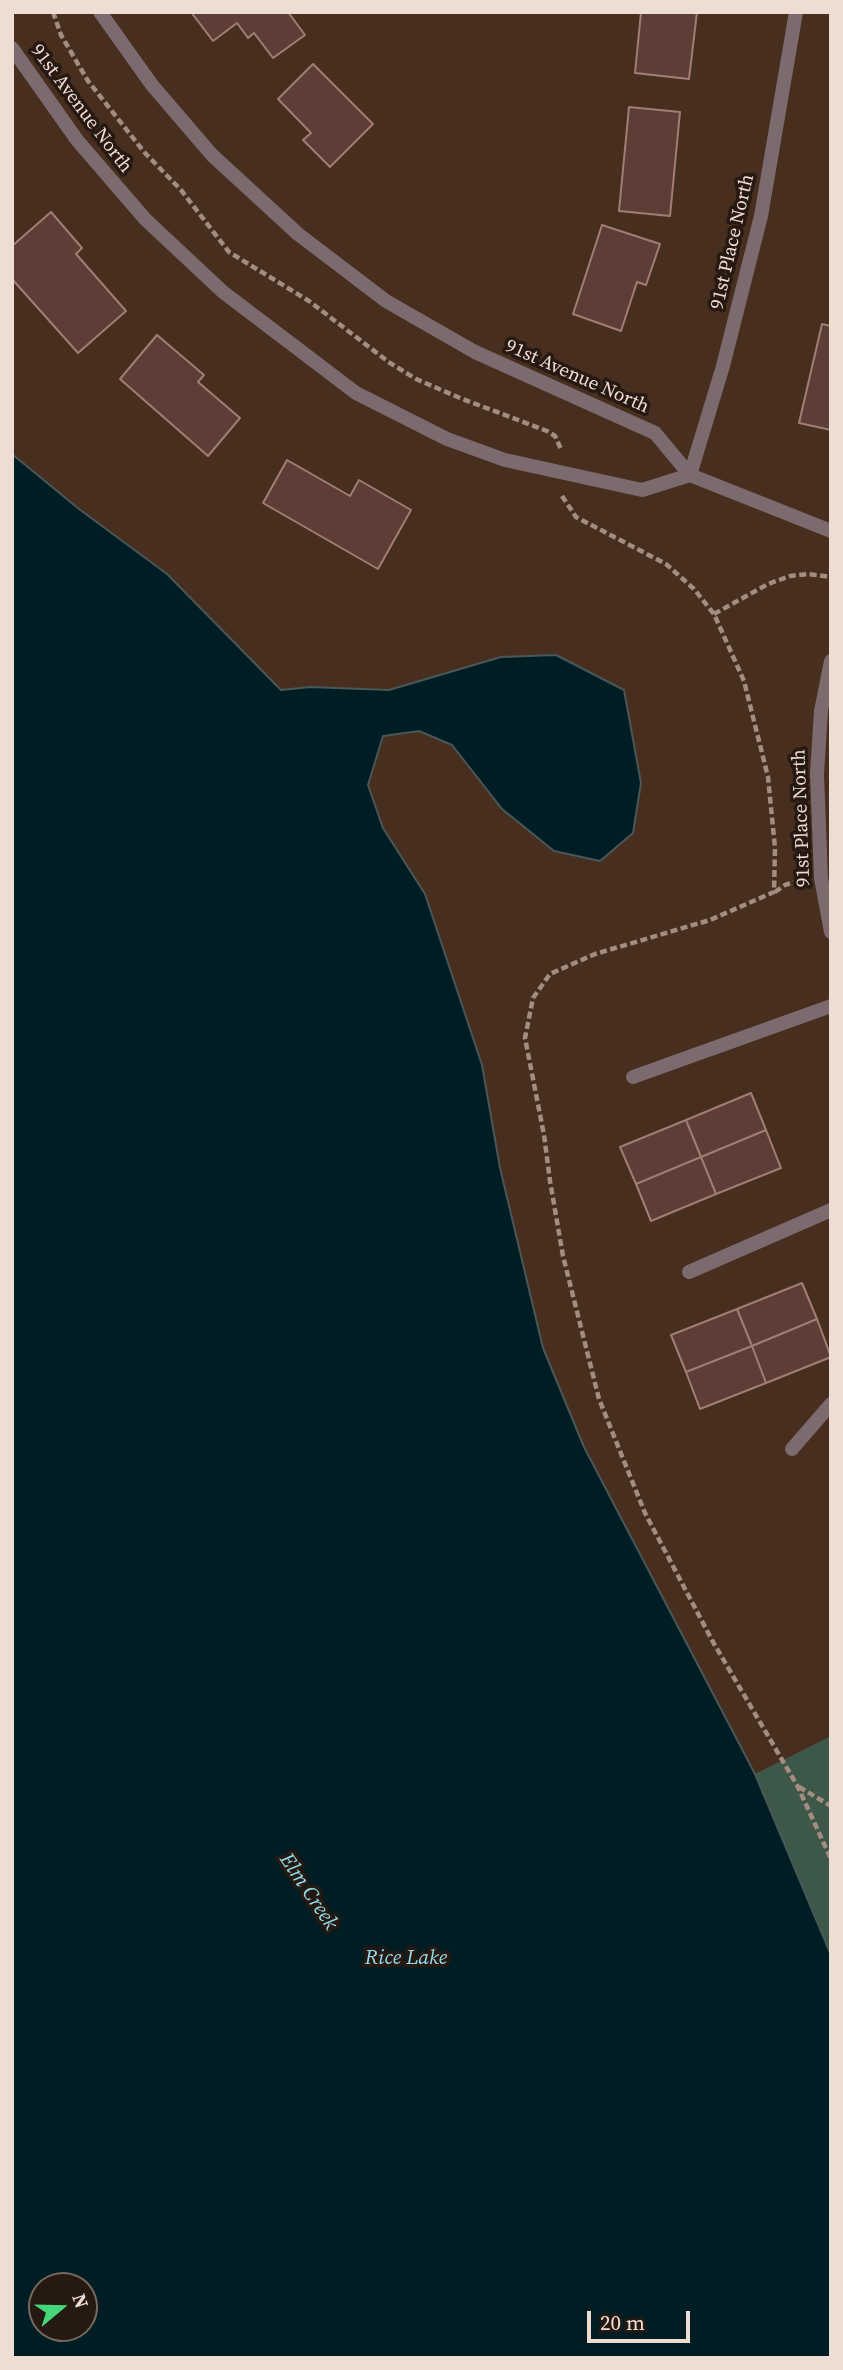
<!DOCTYPE html>
<html>
<head>
<meta charset="utf-8">
<style>
	body { margin:0 }
	#map { position:relative; width:843px; height:2370px; overflow:hidden; background:#482e1e; font-family:"Source Serif 4",serif }
	canvas { display:block }
	.frame { position:absolute; inset:0; border:14px solid #eeddd3; pointer-events:none }
	.north { position:absolute; left:28px; top:2272px; width:70px; height:70px; box-sizing:border-box; background:#251912; border:2px solid #75675f; border-radius:50%; rotate:71deg; font-size:19px; font-weight:700; line-height:28px; text-align:center; color:#eeddd3 }
	.north::after { content:''; display:block; margin:auto; width:24px; height:32px; background:#45d77a; clip-path:polygon(50% 0,100% 100%,50% 72%,0 100%) }
	.scale { position:absolute; left:587px; top:2311px; width:103px; height:32px; box-sizing:border-box; border:4px solid #eeddd3; border-top:0; padding-left:9px; font-size:21px; line-height:24px; white-space:nowrap; color:#eeddd3; -webkit-text-stroke:5px #251912; paint-order:stroke }
</style>
</head>
<body>
<div id="map">
<canvas width="843" height="2370"></canvas>
<div class="frame"></div>
<div class="north">N</div>
<div class="scale">20 m</div>
</div>
<script>
const g = document.querySelector('canvas').getContext('2d');
g.lineJoin = 'round';
function fillPath(path, color) { g.fillStyle = color; g.fill(path, 'evenodd'); }
const shape = rows => new Path2D(rows.map(r => 'M' + r).join(''));
function trace(path, color, width, dash) { g.strokeStyle = color; g.lineWidth = width; g.lineCap = dash ? 'butt' : 'round'; g.setLineDash(dash || []); g.stroke(path); }
function drawText(font, color, halo, rows, align = 'center') {
  g.font = font + ' "Source Serif 4",serif'; g.lineWidth = 7; g.setLineDash([]); g.textBaseline = 'middle'; g.strokeStyle = halo; g.fillStyle = color; for (const [text, x, y, turn = 0] of rows) {
    g.save(); g.translate(x, y); g.rotate((+turn || 0) * Math.PI / 180); g.textAlign = isNaN(turn) ? turn : align; if (halo) g.strokeText(text, 0, 0); g.fillText(text, 0, 0); g.restore();
  }
}
const green = shape([
	[831,1736,831,2011,755,1774]
]);
const water = shape([
	[12,454,79,509,167,574,281,690,310,687,389,690,501,657,556,655,624,690,641,783,633,833,600,861,554,851,502,809,452,745,419,731,383,736,368,785,383,828,425,894,482,1065,500,1168,543,1348,584,1447,755,1774,831,1955,831,2358,12,2358,12,454],
	[42,2286,84,2286,84,2328,42,2328,42,2286]
]);
const building = shape([
	[191,12,288,12,305,35,273,58,254,33,248,38,237,23,213,41,191,12],
	[641,12,697,12,689,79,635,73,641,12],
	[313,64,373,124,330,167,303,140,311,133,278,99,313,64],
	[629,107,680,112,670,216,619,211,629,107],
	[51,212,82,248,76,254,126,311,78,353,12,279,12,246,51,212],
	[602,225,660,244,646,285,637,282,621,331,573,314,602,225],
	[822,324,831,326,831,430,799,423,822,324],
	[157,335,204,375,198,382,240,418,208,456,120,379,157,335],
	[287,460,350,496,359,480,411,510,378,569,263,503,287,460],
	[751,1093,766,1130,701,1157,686,1120,751,1093],
	[686,1120,701,1157,636,1184,620,1147,686,1120],
	[766,1130,781,1168,716,1194,701,1157,766,1130],
	[701,1157,716,1194,651,1221,636,1184,701,1157],
	[802,1283,817,1319,752,1346,737,1309,802,1283],
	[737,1309,752,1346,686,1372,671,1335,737,1309],
	[817,1319,831,1357,766,1383,752,1346,817,1319],
	[752,1346,766,1383,700,1409,686,1372,752,1346]
]);
const path = shape([
	[53,12,61,35,88,81,145,153,181,190,229,252,309,301,390,363,416,379,460,398,547,431,555,436,561,449],
	[562,496,576,517,666,564,694,589,714,614,744,681,768,777,775,848,774,892,710,920,595,954,550,974,533,998,525,1038,544,1135,550,1181,563,1256,599,1399,645,1513,713,1642,798,1787,831,1859],
	[714,614,768,584,790,576,808,574,831,577],
	[775,892,785,885,798,881],
	[799,1787,831,1806]
]);
const service = shape([
	[633,1077,831,1006],
	[689,1272,831,1210],
	[792,1449,831,1404]
]);
const minor = shape([
	[100,12,152,85,212,155,298,234,386,301,475,352,655,433,690,475,831,531],
	[12,48,77,140,145,219,223,292,356,393,447,439,505,460,642,490,690,475],
	[690,475,723,366,761,216,796,12],
	[831,661,821,711,817,774,821,878,831,932]
]);
const streetNames = [
	["91st Avenue North",81,109,53],
	["91st Place North",733,242,-77],
	["91st Avenue North",577,377,24],
	["91st Place North",802,818,-92]
];
const waterNames = [
	["Elm Creek",308,1892,56],
	["Rice Lake",406,1959]
];
fillPath(green, '#3d5848');
fillPath(water, '#011d24');
trace(water, '#485758', 2);
fillPath(building, '#5d3e36');
trace(building, '#a17e75', 2);
trace(path, '#a28d80', 4.5, [7, 3.5]);
trace(service, '#7b6b6f', 14);
trace(minor, '#7b6b6f', 14);
drawText('19px', '#eeddd3', '#251912', streetNames);
drawText('italic 21px', '#92dbec', '#251912', waterNames);
</script>
</body>
</html>
